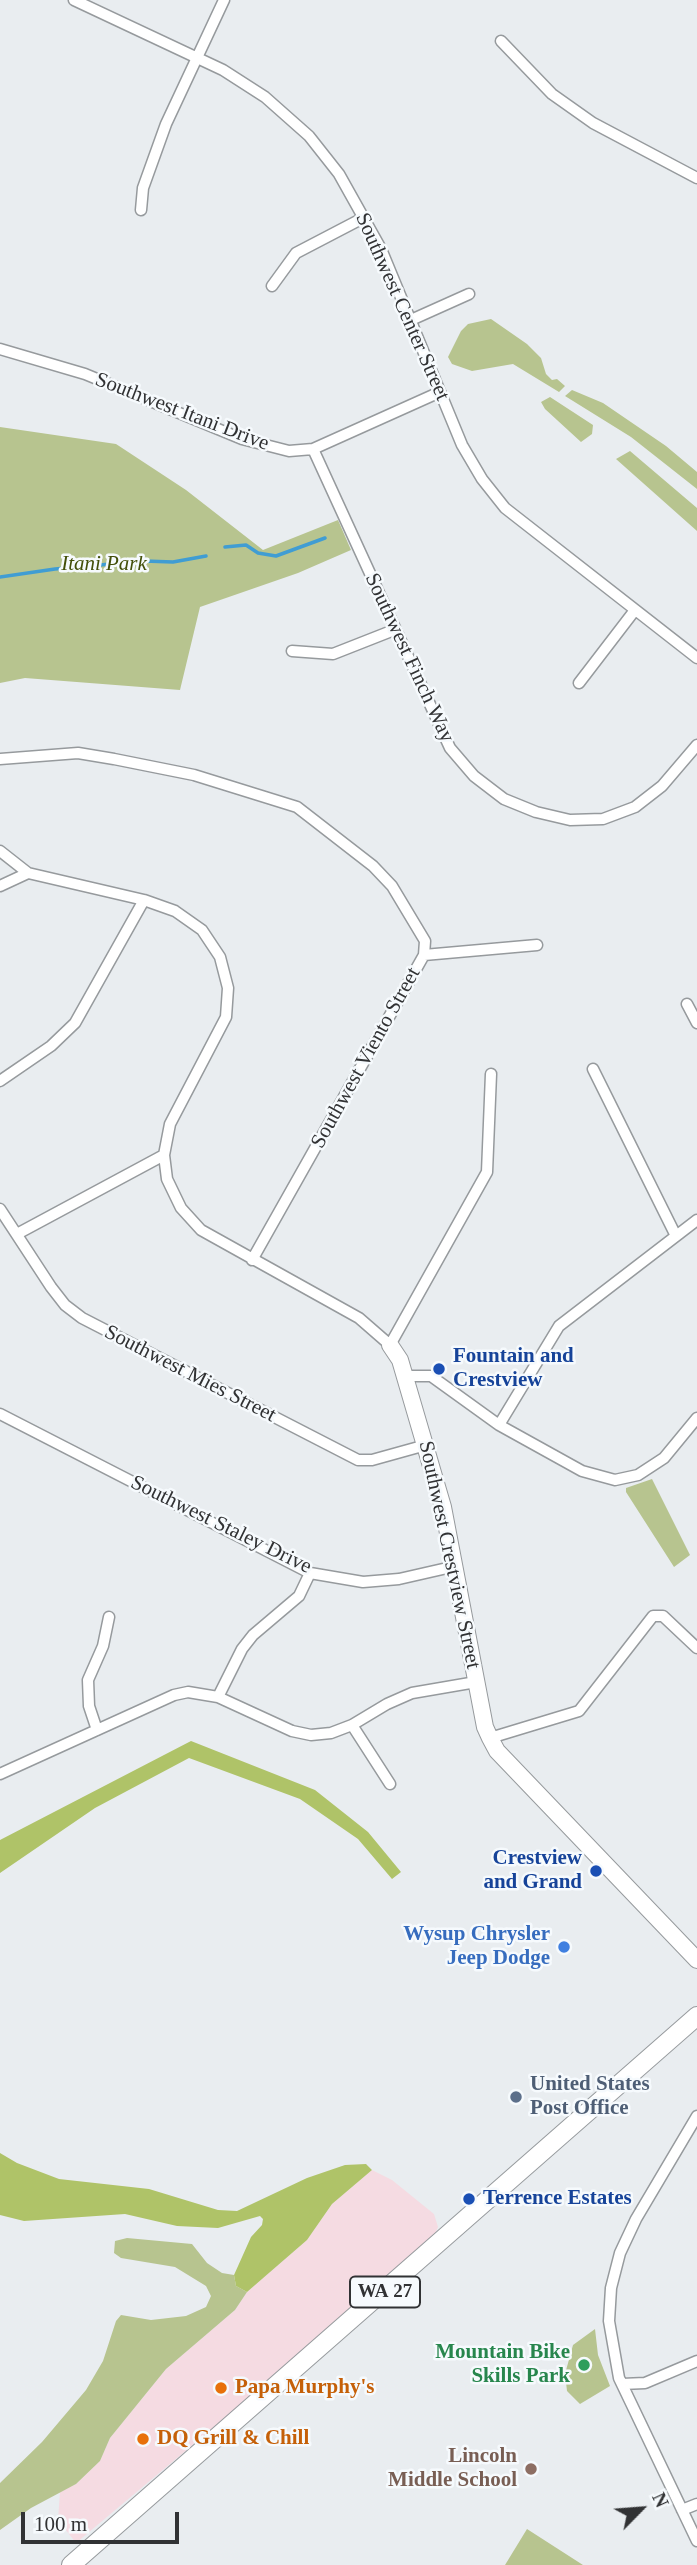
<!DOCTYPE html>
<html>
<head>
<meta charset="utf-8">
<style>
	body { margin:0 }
	#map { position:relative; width:697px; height:2565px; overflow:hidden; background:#e9edf0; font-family:"Times New Roman",serif }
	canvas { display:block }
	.north { position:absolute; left:606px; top:2474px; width:70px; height:70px; -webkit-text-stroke:5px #f6fafd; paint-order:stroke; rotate:65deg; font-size:19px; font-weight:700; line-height:28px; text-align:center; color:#313234 }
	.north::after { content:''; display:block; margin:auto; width:24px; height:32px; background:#313234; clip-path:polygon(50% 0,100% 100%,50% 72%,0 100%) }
	.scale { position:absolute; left:21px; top:2512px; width:158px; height:32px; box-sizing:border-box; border:4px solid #313234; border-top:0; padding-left:9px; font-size:21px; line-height:24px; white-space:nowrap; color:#313234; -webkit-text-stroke:5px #f6fafd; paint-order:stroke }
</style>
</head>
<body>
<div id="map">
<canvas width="697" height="2565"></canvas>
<div class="north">N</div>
<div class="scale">100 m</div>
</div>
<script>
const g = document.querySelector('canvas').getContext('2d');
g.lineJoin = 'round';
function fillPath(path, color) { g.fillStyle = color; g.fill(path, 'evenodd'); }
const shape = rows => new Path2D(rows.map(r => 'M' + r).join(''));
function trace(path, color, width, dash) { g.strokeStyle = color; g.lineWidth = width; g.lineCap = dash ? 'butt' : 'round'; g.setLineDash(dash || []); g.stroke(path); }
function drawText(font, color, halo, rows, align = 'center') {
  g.font = font + ' "Times New Roman",serif'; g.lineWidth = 5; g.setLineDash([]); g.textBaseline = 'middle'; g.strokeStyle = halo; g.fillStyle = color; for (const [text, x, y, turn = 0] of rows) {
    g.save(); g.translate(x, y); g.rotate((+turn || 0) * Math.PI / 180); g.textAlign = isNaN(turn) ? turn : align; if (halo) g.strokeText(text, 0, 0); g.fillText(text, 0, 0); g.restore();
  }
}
const commercial = shape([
	[372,2170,392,2180,434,2214,438,2227,435,2234,271,2379,76,2543,58,2520,60,2492,76,2484,100,2461,110,2438,166,2369,235,2310,247,2292,307,2240,332,2204]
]);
const green = shape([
	[491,319,527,344,541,358,546,374,552,380,557,379,565,386,559,392,513,364,472,371,452,364,448,357,461,331,468,324],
	[572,390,603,403,666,446,697,472,697,489,631,437,565,396],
	[550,397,593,425,592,434,581,442,545,409,541,402],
	[0,427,116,444,186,490,263,550,338,520,351,550,298,573,200,607,180,690,25,678,0,683],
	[630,451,697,508,697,531,616,459],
	[652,1479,690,1555,674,1567,626,1492,626,1488],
	[127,2238,192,2244,207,2263,222,2273,234,2275,236,2286,247,2292,235,2310,166,2369,110,2438,100,2461,76,2484,31,2508,0,2530,0,2483,42,2442,86,2390,103,2361,116,2321,121,2315,151,2320,186,2316,206,2307,211,2296,206,2286,175,2267,121,2258,114,2253,115,2241],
	[595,2329,598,2355,610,2386,580,2404,567,2391,565,2374,573,2345],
	[527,2529,583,2565,505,2565]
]);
const forest = shape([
	[191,1741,315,1790,368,1832,401,1872,392,1879,358,1839,300,1799,189,1758,95,1808,0,1873,0,1840],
	[0,2153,17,2163,59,2179,149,2189,218,2210,237,2211,307,2178,345,2165,366,2164,372,2170,332,2204,307,2240,247,2292,236,2286,234,2275,251,2237,262,2225,263,2219,260,2216,218,2228,177,2226,125,2214,24,2221,0,2215]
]);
const stream = shape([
	[225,547,246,545,258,553,276,556,325,538],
	[0,577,55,569,144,561,173,562,206,556]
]);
const street = shape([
	[74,0,223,70,265,97,309,136,339,174,381,249,462,445,482,479,505,508,697,658],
	[501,41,552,94,593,123,697,178],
	[141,210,143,188,166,124,224,0],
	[272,286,296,253,365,217],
	[411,320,469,294],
	[0,349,85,374,242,439,289,451,313,449,440,392],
	[313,449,450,748,474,776,504,799,536,812,570,820,603,819,635,807,662,786,697,745],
	[292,651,333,654,394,630],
	[579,683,635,610],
	[0,759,78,753,114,759,194,775,297,807,373,866,392,886,425,941,424,955,252,1260],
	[0,851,28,873,144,900,175,911,202,930,220,957,228,988,226,1017,170,1124,164,1155,167,1179,181,1208,201,1230,359,1318,390,1345,487,1172,491,1074],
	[0,886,28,873],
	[424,955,537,945],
	[687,1004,697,1023],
	[593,1069,676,1236],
	[0,1081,51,1046,75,1023,144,900],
	[0,1209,51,1287,65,1305,82,1318,358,1460,372,1460,426,1445],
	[17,1234,164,1155],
	[405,1376,431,1376,499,1425,582,1471,615,1480,638,1475,664,1458,697,1418],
	[0,1414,310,1573,363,1582,399,1579,456,1566],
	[499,1425,559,1326,697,1220],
	[218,1697,242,1649,253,1635,299,1596,310,1573],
	[352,1725,390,1784],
	[97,1730,89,1706,88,1680,103,1646,109,1617],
	[490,1738,579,1711,653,1616,663,1616,697,1648],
	[0,1774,174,1695,188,1692,218,1697,292,1731,311,1735,331,1733,352,1725,387,1704,412,1693,476,1682],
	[697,2116,636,2219,620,2253,611,2288,609,2321,619,2378,697,2541],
	[622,2384,645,2383,697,2361],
	[682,2510,697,2504]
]);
const secondary = shape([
	[390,1345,400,1360,443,1507,485,1727,490,1738,497,1751,697,1960]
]);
const primary = shape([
	[71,2565,697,2016]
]);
const markers = [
	[439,1369,7,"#1a4fb4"],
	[596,1871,7,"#1a4fb4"],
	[564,1947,7,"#3f7fe0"],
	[516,2097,7,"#5c6f8a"],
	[469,2199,7,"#1a4fb4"],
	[584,2365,7,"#2e9e5b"],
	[221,2388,7,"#e8710a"],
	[143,2439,7,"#e8710a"],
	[531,2469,7,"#8d6e63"]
];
const shields = [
	[385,2292,70]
];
const shieldNames = [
	["WA 27",385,2292]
];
const streetNames = [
	["Southwest Center Street",402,307,66],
	["Southwest Itani Drive",182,412,21],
	["Southwest Finch Way",409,658,65],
	["Southwest Viento Street",366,1058,-61],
	["Southwest Mies Street",190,1374,27],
	["Southwest Staley Drive",221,1525,26],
	["Southwest Crestview Street",449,1555,78]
];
const parkNames = [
	["Itani Park",104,564]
];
const transitNames = [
	["Fountain and",453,1357],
	["Crestview",453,1381],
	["Crestview",582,1859,"right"],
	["and Grand",582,1883,"right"],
	["Terrence Estates",483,2199]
];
const shopNames = [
	["Wysup Chrysler",550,1935],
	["Jeep Dodge",550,1959]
];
const serviceNames = [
	["United States",530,2085],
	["Post Office",530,2109]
];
const leisureNames = [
	["Mountain Bike",570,2353],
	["Skills Park",570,2377]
];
const foodNames = [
	["Papa Murphy's",235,2388],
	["DQ Grill & Chill",157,2439]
];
const educationNames = [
	["Lincoln",517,2457],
	["Middle School",517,2481]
];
fillPath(commercial, '#f5dbe2');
fillPath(green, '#b7c48f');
fillPath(forest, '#afc368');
trace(stream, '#409dd3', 3.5);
trace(street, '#969a9d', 13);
trace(secondary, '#969a9d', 18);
trace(primary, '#969a9d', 20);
trace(street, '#fff', 10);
trace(secondary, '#fff', 16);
trace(primary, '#fff', 18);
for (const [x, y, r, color] of markers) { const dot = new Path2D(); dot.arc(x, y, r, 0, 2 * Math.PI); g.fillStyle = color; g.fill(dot); trace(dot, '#f6fafd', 2.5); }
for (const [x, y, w] of shields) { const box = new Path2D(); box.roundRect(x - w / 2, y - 15.5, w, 31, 5); g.fillStyle = '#f6fafd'; g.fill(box); trace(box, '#313234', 2); }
drawText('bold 19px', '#313234', null, shieldNames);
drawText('21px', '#313234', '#f6fafd', streetNames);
drawText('italic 21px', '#434f09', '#f6fafd', parkNames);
drawText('bold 21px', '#164399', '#f6fafd', transitNames, 'left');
drawText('bold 21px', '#366cbe', '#f6fafd', shopNames, 'right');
drawText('bold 21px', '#4e5e75', '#f6fafd', serviceNames, 'left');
drawText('bold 21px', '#27864d', '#f6fafd', leisureNames, 'right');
drawText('bold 21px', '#c56008', '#f6fafd', foodNames, 'left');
drawText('bold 21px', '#785e54', '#f6fafd', educationNames, 'right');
</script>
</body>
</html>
